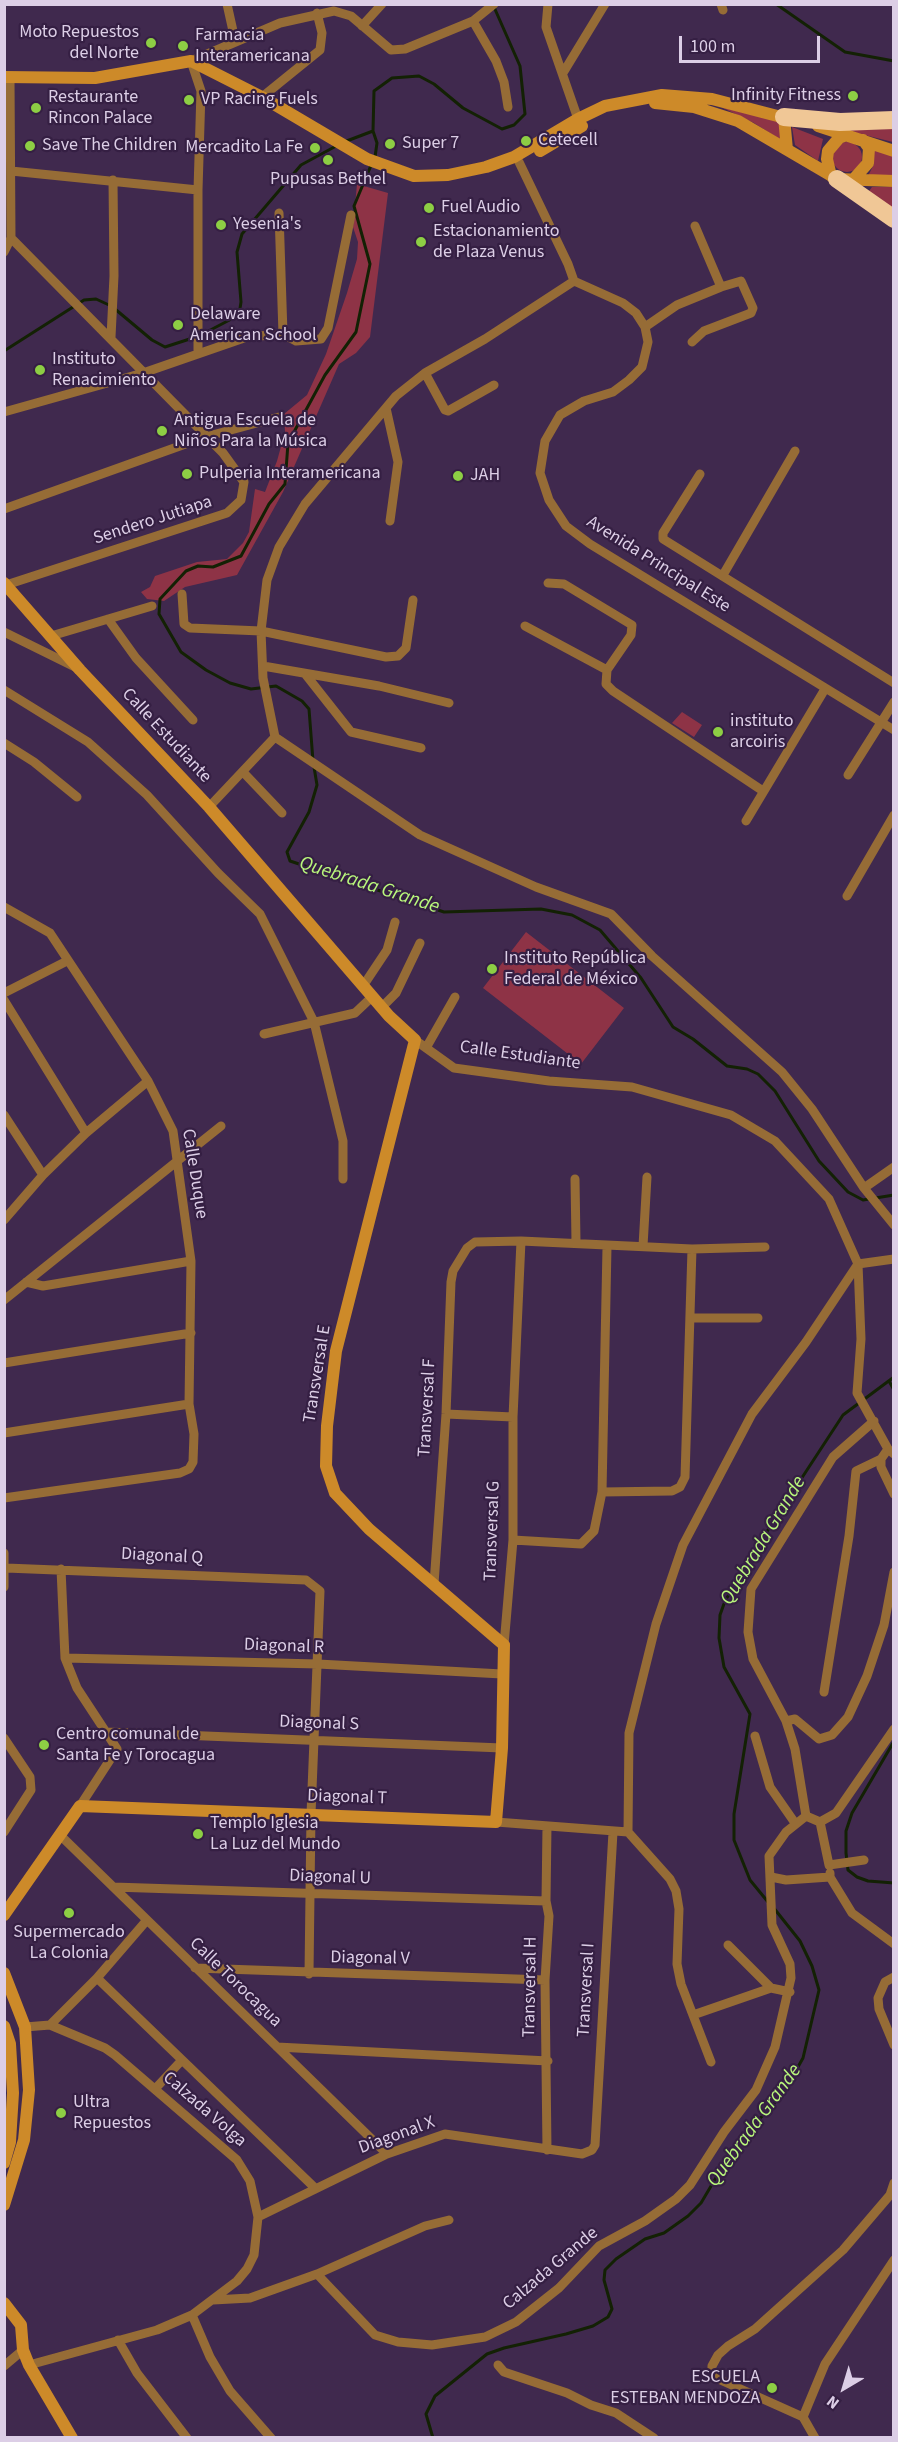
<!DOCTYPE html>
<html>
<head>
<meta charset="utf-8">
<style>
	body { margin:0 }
	#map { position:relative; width:898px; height:2442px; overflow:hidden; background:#40294e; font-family:"Source Sans 3",sans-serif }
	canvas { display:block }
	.frame { position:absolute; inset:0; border:6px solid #dccee6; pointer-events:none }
	.north { position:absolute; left:814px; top:2358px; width:60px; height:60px; -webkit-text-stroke:4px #351f43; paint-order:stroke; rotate:218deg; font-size:16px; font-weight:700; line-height:24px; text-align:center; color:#dccee6 }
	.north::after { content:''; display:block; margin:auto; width:21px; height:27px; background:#dccee6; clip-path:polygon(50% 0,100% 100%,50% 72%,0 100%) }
	.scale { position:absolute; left:679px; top:36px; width:141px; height:27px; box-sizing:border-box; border:3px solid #dccee6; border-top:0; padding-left:8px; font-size:18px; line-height:21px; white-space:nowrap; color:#dccee6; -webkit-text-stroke:4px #351f43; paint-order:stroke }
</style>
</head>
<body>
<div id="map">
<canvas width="898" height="2442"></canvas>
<div class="frame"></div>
<div class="north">N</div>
<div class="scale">100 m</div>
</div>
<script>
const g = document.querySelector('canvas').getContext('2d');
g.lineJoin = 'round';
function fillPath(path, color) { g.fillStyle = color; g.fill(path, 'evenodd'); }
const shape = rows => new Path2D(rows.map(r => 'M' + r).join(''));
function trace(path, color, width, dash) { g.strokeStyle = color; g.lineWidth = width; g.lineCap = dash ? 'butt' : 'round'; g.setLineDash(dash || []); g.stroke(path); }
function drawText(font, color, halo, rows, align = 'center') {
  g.font = font + ' "Source Sans 3",sans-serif'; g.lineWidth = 4.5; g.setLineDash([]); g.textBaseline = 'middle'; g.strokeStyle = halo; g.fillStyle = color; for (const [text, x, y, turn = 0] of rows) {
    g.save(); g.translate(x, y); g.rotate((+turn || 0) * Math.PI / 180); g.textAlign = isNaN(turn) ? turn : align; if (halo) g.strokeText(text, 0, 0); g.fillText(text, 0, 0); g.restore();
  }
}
const green = shape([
	[721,107,781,122,781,140,754,123],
	[893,126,893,142,844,130,886,129],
	[792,127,823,139,818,161,795,145],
	'832 157a15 15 0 1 1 30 0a15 15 0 1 1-30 0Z',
	[872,148,893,155,893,175,868,176,874,164],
	[357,184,388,193,370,337,356,353,339,364,283,492,237,575,185,587,164,601,147,599,141,592,150,587,155,576,197,562,227,559,243,543,249,532,255,489,265,492,277,461,285,432,284,414,307,395,326,354,347,293,357,259,358,242,353,227],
	[872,187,893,187,893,210,867,194],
	[682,712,702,725,694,737,672,723],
	[526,932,624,1008,581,1064,483,988]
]);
const stream = shape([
	[776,4,845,52,894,61],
	[344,142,373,131],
	[375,157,377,143,373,131,374,91,392,78,419,76,434,84,463,108,502,129,514,125,525,114,520,66,494,7],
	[115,309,152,340,165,347,199,336,239,315,241,302,237,252,242,234,301,165,338,145],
	[4,351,84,300,96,299,109,305],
	[313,761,309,709,302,701,276,686,251,689,230,683,206,670,181,652,159,614,160,599,186,571,198,566,213,567,241,556,269,504,285,484,288,443,325,375,356,332,370,264,354,206,372,163],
	[314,767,317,785,309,812,287,852,290,861,444,912,541,909,572,915,600,930,641,978,673,1027,693,1039,727,1066,747,1069,758,1074,775,1091,819,1161,848,1192,863,1200,894,1195],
	[889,1381,894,1390],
	[893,1743,852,1813,846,1831,846,1853,848,1870,857,1877,868,1881,894,1883],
	[768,1902,750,1880,734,1840,734,1814,750,1714,724,1667,719,1638,720,1615,725,1601,771,1525,843,1415,894,1377],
	[433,2438,426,2414,435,2396,487,2354,504,2348,566,2334,593,2326,608,2317,612,2309,604,2280,605,2270,616,2259,645,2239,664,2233,688,2216,701,2203,730,2154,757,2121,770,2109,789,2083,803,2058,819,1990,812,1966,800,1941,773,1907]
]);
const street = shape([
	[227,4,235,40],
	[548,4,546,27,578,119],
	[721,4,723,10],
	[473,21,496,61,504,82,508,107],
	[362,26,382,4],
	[563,73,605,4],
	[262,97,320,50,322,33,317,13],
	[519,162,568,264,574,281,623,303,636,313,645,327,648,342,642,367,629,380,613,392,584,401,560,415,545,441,540,473,549,500,566,526,590,544,894,730],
	[11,171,198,190],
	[279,213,283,334],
	[4,252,11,238,10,78],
	[574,281,485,339,425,373,396,396,305,504,279,547,267,580,261,631,263,678,275,737,420,835,536,887,611,914,652,956,782,1072,812,1109,864,1188,894,1225],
	[645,327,677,305,721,287],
	[111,337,114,276,113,180],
	[692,342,704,331,751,313,753,308,741,281,721,287,695,226],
	[198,353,198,190,201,91,191,61,280,23,334,11,351,16,391,50,405,49,473,21,494,4],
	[425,373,445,410,448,411,494,385],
	[386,408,398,462,390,521],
	[4,412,143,373,247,337,283,334,296,341,321,339,328,328,351,215],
	[700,474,663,533,663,539,894,683],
	[4,509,205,437,279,417],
	[723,575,795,451],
	[548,583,564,584,632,625,631,635,607,670,606,684,613,691,763,791],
	[6,585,227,513,241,500,244,482,223,453,11,238],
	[182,594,184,624,190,628,261,631,386,657,398,656,406,648,413,600],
	[108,619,136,658,193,720],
	[525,626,607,670],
	[4,632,75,667],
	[51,636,152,606],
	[263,666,379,686,449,703],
	[306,675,351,732,421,748],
	[4,690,88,742,147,795,218,873,260,914,314,1022,343,1141,343,1179],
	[4,743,34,762,77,797],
	[243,772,282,813],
	[848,775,894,702],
	[209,807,275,737],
	[746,821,825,689],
	[847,896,894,815],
	[4,907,50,933,148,1081,173,1131,191,1261,189,1404,194,1434,193,1462,189,1469,180,1473,4,1498],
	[363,986,387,950,395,922],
	[4,993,67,961],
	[4,1000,86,1133],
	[382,1007,396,993,420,943],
	[264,1034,355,1013,373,996],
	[415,1040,454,1068,549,1081,632,1087,731,1115,775,1141,829,1199,858,1264,861,1339,857,1393,888,1449,894,1454],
	[426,1048,455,997],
	[4,1115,43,1175],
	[575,1179,576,1242],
	[864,1188,894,1167],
	[4,1220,43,1175,86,1133,148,1081],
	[643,1246,647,1177],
	[26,1282,43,1286,191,1261],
	[4,1300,221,1126],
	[691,1318,758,1318],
	[4,1363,191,1333],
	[446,1414,513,1417],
	[4,1433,189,1404],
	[881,1459,881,1467,894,1494],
	[602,1492,672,1491,680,1487,685,1477,692,1249],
	[513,1540,581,1544,594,1531,602,1492,607,1247],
	[4,1553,4,1587],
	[6,1568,306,1580,320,1591,311,1814,309,1974],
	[61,1569,65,1658,77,1688,117,1749,80,1806],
	[434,1584,446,1414,451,1282,453,1271,467,1248,475,1242,521,1241,692,1249,765,1247],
	[504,1645,513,1540,513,1417,521,1241],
	[65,1658,318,1664,502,1674],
	[824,1692,849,1536,856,1471,881,1459,888,1449],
	[786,1721,795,1719,819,1739,832,1735,848,1717,867,1676,884,1625,894,1572],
	[107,1732,502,1748],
	[755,1736,770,1787,795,1823],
	[4,1738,30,1777,31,1790,4,1832],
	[806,1816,795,1749,786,1721,753,1659,748,1632,751,1589,833,1457,874,1421],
	[806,1816,820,1822,836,1813,894,1729],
	[496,1822,628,1832,629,1733,656,1624,683,1545,752,1414,806,1342,858,1264,894,1259],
	[820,1822,829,1865,864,1860],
	[547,1826,546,1901,549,1916,545,1980,547,2150],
	[628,1832,670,1879,676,1891,679,1909,677,1964,681,1984,711,2062],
	[60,1835,387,2154],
	[771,1877,786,1880,830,1877,830,1873],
	[830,1877,852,1913,894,1944],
	[113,1887,546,1901],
	[728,1945,771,1988],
	[195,1968,545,1980],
	[894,1977,885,1982,878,1998,879,2009,894,2045],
	[97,1978,315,2188],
	[693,2015,771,1988,790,1992],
	[50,2025,97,1978,147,1920],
	[25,2027,50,2025,105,2048,115,2055,237,2160,250,2181,258,2217,254,2255,247,2269,237,2281,192,2315,157,2330,29,2365],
	[277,2047,548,2061],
	[155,2089,182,2060],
	[258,2217,387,2154,445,2134,582,2154,592,2150,595,2145,613,1832],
	[317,2274,375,2335,398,2342,432,2345,485,2337,516,2322,559,2288,599,2246,645,2221,676,2199,690,2185,724,2132,756,2090,775,2047,791,1978,790,1964,772,1925,769,1856,786,1832,806,1816],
	[213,2300,250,2298,317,2274,425,2226,449,2220],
	[192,2315,210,2357,230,2391,271,2438],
	[118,2340,137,2373,187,2438],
	[498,2365,504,2372,567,2393,591,2405,616,2413,654,2438],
	[4,2366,23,2350],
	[803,2417,825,2364,894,2260],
	[815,2438,803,2417,716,2378,712,2373,712,2366,718,2355,728,2346,755,2329,843,2250,890,2195,894,2183]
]);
const secondary = shape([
	[4,77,95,78,191,61,262,97,367,159,414,176,448,175,486,167,514,157,578,119,605,106,662,95,712,99,789,119],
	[655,103,694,107,738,121,837,179,894,181],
	[784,117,787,150],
	[818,126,894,151],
	[540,151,582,126],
	[831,176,827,159,828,151,839,138,847,135],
	[852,181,868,163,869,148,863,140],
	[4,583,80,670,209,807,389,1016,415,1040,336,1351,327,1426,326,1466,335,1493,369,1529,504,1645,502,1748,496,1822,80,1806,4,1915],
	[4,1973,25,2027,29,2090,24,2140,4,2205],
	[4,2026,10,2044,13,2093,10,2142,4,2163],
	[4,2303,21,2325,23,2350,29,2365,72,2438]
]);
const highway = shape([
	[784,117,840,122,894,120],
	[837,179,894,219]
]);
const markers = [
	[151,43,6,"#8dce44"],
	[183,46,6,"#8dce44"],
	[853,96,6,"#8dce44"],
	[189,100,6,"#8dce44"],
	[36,108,6,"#8dce44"],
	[526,141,6,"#8dce44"],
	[390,144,6,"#8dce44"],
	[30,146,6,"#8dce44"],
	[315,148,6,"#8dce44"],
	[328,160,6,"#8dce44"],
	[429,208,6,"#8dce44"],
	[221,225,6,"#8dce44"],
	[421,242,6,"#8dce44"],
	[178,325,6,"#8dce44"],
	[40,370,6,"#8dce44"],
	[162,431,6,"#8dce44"],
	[187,474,6,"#8dce44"],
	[458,476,6,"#8dce44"],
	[718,732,6,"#8dce44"],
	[492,969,6,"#8dce44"],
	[44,1745,6,"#8dce44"],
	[198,1834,6,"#8dce44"],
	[69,1913,6,"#8dce44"],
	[61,2113,6,"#8dce44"],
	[772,2388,6,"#8dce44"]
];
const poiNames = [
	["Moto Repuestos",139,33,"right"],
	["del Norte",139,54,"right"],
	["Farmacia",195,36],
	["Interamericana",195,57],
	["Infinity Fitness",841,96,"right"],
	["Restaurante",48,98],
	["Rincon Palace",48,119],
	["VP Racing Fuels",201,100],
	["Cetecell",538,141],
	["Super 7",402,144],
	["Save The Children",42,146],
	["Mercadito La Fe",303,148,"right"],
	["Pupusas Bethel",328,180,"center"],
	["Fuel Audio",441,208],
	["Yesenia's",233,225],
	["Estacionamiento",433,232],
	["de Plaza Venus",433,253],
	["Delaware",190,315],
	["American School",190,336],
	["Instituto",52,360],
	["Renacimiento",52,381],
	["Antigua Escuela de",174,421],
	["Niños Para la Música",174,442],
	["Pulperia Interamericana",199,474],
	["JAH",470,476],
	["instituto",730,722],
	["arcoiris",730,743],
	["Instituto República",504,959],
	["Federal de México",504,980],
	["Centro comunal de",56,1735],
	["Santa Fe y Torocagua",56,1756],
	["Templo Iglesia",210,1824],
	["La Luz del Mundo",210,1845],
	["Supermercado",69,1933,"center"],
	["La Colonia",69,1954,"center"],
	["Ultra",73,2103],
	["Repuestos",73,2124],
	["ESCUELA",760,2378,"right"],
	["ESTEBAN MENDOZA",760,2399,"right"]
];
const streetNames = [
	["Sendero Jutiapa",153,521,-18],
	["Avenida Principal Este",658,565,32],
	["Calle Estudiante",166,736,47],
	["Calle Estudiante",520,1056,8],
	["Calle Duque",194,1174,81],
	["Transversal E",318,1374,-81],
	["Transversal F",428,1408,-87],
	["Transversal G",493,1531,-88],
	["Diagonal Q",162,1557,3],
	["Diagonal R",284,1647,2],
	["Diagonal S",319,1724,2],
	["Diagonal T",347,1798,2],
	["Diagonal U",330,1878,2],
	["Diagonal V",370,1959,1],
	["Calle Torocagua",235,1983,44],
	["Transversal H",531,1987,-89],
	["Transversal I",587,1990,-87],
	["Calzada Volga",204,2110,41],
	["Diagonal X",397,2136,-20],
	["Calzada Grande",551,2269,-40]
];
const waterNames = [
	["Quebrada Grande",369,886,18],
	["Quebrada Grande",764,1541,-59],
	["Quebrada Grande",755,2126,-54]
];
fillPath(green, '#8e3346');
trace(stream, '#132104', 3);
trace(street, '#966c36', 9);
trace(secondary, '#cd8a29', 12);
trace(highway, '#f0c796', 18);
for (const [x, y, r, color] of markers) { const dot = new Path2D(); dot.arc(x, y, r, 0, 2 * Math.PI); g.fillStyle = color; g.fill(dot); trace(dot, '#351f43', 2); }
drawText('18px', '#dccee6', '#351f43', poiNames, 'left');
drawText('18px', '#dccee6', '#351f43', streetNames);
drawText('italic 20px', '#b9f77c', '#351f43', waterNames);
</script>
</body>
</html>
